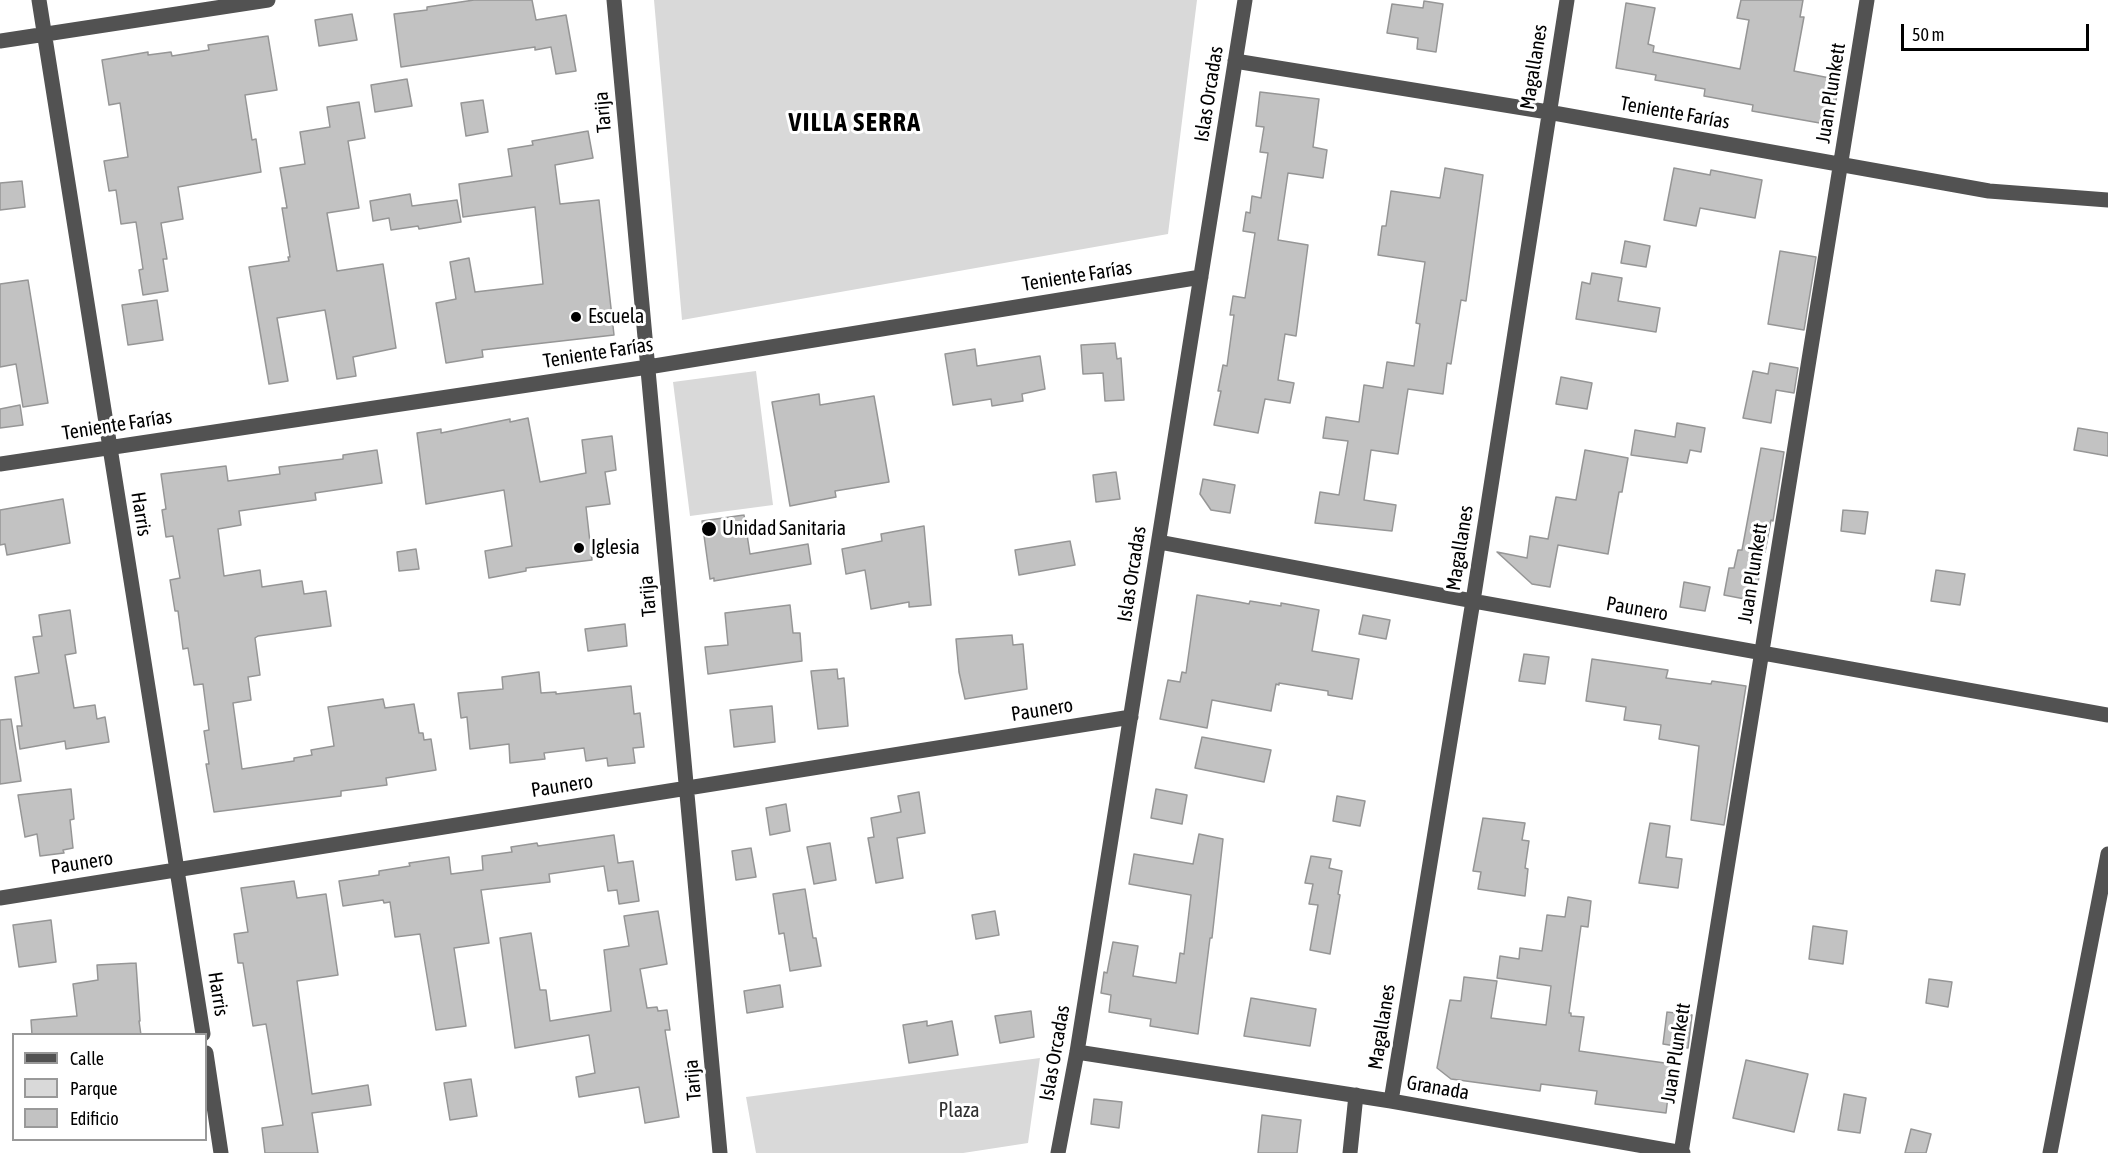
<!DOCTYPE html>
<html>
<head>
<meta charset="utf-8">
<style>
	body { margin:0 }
	#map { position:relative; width:2108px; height:1153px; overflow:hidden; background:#fff; font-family:"Asap Condensed",sans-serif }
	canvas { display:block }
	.legend { position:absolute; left:12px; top:1033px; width:195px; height:108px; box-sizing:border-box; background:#fff; border:2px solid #999; margin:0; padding:8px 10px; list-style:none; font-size:18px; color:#000 }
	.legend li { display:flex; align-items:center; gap:12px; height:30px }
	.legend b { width:30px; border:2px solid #999 }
	.scale { position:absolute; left:1901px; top:24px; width:188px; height:27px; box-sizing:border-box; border:3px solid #000; border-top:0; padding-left:8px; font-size:18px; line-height:21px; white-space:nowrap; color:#000; -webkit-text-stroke:4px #fff; paint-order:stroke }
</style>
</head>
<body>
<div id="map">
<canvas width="2108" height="1153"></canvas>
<ul class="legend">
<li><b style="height:8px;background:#525252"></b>Calle</li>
<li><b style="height:16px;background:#d9d9d9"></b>Parque</li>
<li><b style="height:16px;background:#c2c2c2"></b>Edificio</li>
</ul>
<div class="scale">50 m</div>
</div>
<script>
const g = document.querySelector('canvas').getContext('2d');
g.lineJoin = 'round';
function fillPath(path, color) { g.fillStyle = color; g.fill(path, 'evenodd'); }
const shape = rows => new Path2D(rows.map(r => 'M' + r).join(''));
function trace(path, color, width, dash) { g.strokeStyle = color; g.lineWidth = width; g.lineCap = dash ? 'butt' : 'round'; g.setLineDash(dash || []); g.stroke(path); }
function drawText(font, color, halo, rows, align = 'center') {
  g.font = font + ' "Asap Condensed",sans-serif'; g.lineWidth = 6; g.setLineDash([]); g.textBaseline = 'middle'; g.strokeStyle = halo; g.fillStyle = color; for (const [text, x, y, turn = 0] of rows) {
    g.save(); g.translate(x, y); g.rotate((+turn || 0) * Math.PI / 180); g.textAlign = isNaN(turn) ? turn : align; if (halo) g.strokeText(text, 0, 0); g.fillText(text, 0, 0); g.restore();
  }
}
const green = shape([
	[654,0,1197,0,1168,234,682,320],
	[756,371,773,505,690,516,673,382],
	[1040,1058,1028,1143,963,1153,756,1153,746,1097]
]);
const building = shape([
	[474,0,532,0,536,20,566,15,576,71,556,74,551,47,535,50,535,47,401,67,394,14,427,10,427,7,474,0],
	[1741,0,1803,0,1800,17,1804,17,1794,71,1840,80,1831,125,1752,111,1753,105,1704,96,1705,89,1655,80,1656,75,1616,68,1626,3,1655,8,1648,44,1654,46,1653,52,1740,69,1749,20,1737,18,1741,0],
	[1424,1,1443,4,1436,52,1417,49,1418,38,1387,33,1392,4,1423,8,1424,1],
	[352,14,357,40,319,46,315,20,352,14],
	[268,36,277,90,245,95,252,140,256,139,261,172,178,187,183,219,161,223,167,259,163,259,168,291,143,295,139,270,143,269,136,222,121,224,116,190,109,191,104,161,128,157,120,103,109,105,102,60,148,52,148,55,171,52,172,56,209,50,208,45,268,36],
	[407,79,412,106,375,112,371,85,407,79],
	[1260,92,1319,99,1313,147,1327,150,1323,178,1288,173,1278,240,1308,245,1296,336,1285,334,1278,380,1294,383,1290,403,1265,399,1258,433,1214,425,1221,391,1218,391,1223,365,1227,366,1234,315,1230,315,1233,296,1245,298,1255,233,1243,231,1246,212,1250,213,1252,196,1261,198,1268,153,1260,152,1264,127,1256,126,1260,92],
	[483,100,488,132,466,136,461,103,483,100],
	[359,102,365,138,348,141,359,208,327,213,337,271,383,264,396,348,353,357,356,376,337,379,325,310,277,318,288,381,269,384,249,267,289,261,288,257,290,257,282,208,287,208,280,168,305,164,300,132,330,127,327,107,359,102],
	[588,131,593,158,555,165,560,204,599,200,614,335,482,350,483,357,446,363,436,303,456,299,450,262,469,258,475,292,543,284,535,207,463,217,459,184,512,176,508,149,533,145,532,141,588,131],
	[1445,168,1483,175,1466,301,1461,300,1451,364,1447,363,1443,394,1408,389,1398,454,1371,450,1364,500,1396,505,1392,531,1315,523,1320,492,1339,495,1348,441,1323,438,1326,417,1359,422,1364,385,1383,388,1387,362,1414,366,1420,324,1416,323,1425,262,1378,255,1382,226,1386,226,1391,191,1440,198,1445,168],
	[1674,168,1710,175,1711,170,1762,180,1755,218,1700,208,1696,226,1664,220,1674,168],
	[22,181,25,207,0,210,0,183,22,181],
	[410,194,412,206,457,200,461,222,419,229,418,226,391,230,389,218,373,221,370,201,410,194],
	[1625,241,1650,246,1646,267,1621,263,1625,241],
	[1780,251,1816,257,1804,330,1768,324,1780,251],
	[1592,273,1622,278,1618,301,1660,308,1656,332,1576,319,1582,282,1590,284,1592,273],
	[28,280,48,403,23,407,16,364,0,367,0,284,28,280],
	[157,300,163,340,128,345,122,305,157,300],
	[1115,343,1117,359,1121,358,1124,400,1105,401,1103,373,1083,374,1081,345,1115,343],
	[975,349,977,366,1040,356,1045,389,1022,394,1023,401,992,406,991,399,953,405,945,354,975,349],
	[1770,363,1798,368,1794,393,1776,390,1771,423,1743,418,1753,371,1768,374,1770,363],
	[1561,377,1592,383,1587,409,1556,404,1561,377],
	[819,394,820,405,874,396,889,482,835,491,836,497,790,506,772,402,819,394],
	[20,405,23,425,0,428,0,409,20,405],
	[528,418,540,482,586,473,582,440,612,436,616,470,605,472,610,504,586,507,592,560,526,568,526,571,489,578,485,551,512,546,504,490,426,504,417,433,441,429,441,433,510,419,510,422,528,418],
	[1677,423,1705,428,1701,452,1690,450,1687,463,1631,455,1635,430,1675,437,1677,423],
	[2078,428,2108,433,2108,456,2074,450,2078,428],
	[1761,448,1784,452,1773,521,1771,520,1765,552,1763,552,1755,601,1724,595,1729,568,1734,568,1738,550,1742,550,1761,448],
	[377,450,382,483,315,493,316,500,239,511,241,525,218,529,224,576,260,570,262,587,302,581,304,594,326,591,331,626,258,636,255,638,260,675,248,677,251,700,233,703,242,769,294,761,294,758,312,755,311,750,334,746,328,707,383,699,385,708,414,704,419,733,423,733,424,740,431,739,436,770,386,778,387,785,341,791,341,796,214,812,206,764,209,764,204,731,209,730,203,684,194,685,188,648,183,649,178,611,175,611,170,580,180,578,173,536,166,537,162,510,166,509,161,474,226,466,228,481,280,474,279,467,343,459,343,455,377,450],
	[1585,450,1628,458,1622,492,1619,492,1608,554,1558,545,1550,587,1532,584,1497,552,1527,558,1530,536,1548,539,1556,497,1576,500,1585,450],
	[1116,472,1120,499,1096,502,1093,475,1116,472],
	[1203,479,1235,485,1230,513,1211,510,1200,494,1203,479],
	[63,499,70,543,7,555,5,544,0,545,0,510,63,499],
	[1843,510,1868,512,1865,534,1841,531,1843,510],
	[744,515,750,554,808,544,811,564,714,581,714,578,710,579,702,521,744,515],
	[924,526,931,605,909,607,909,602,871,609,865,570,846,574,842,549,882,541,881,534,924,526],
	[1070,541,1075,565,1019,575,1015,550,1070,541],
	[416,549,419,569,399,571,397,552,416,549],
	[1936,570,1965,574,1960,605,1931,601,1936,570],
	[1684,582,1710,587,1705,611,1680,607,1684,582],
	[1197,595,1239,602,1249,604,1250,601,1281,606,1281,603,1319,610,1312,651,1359,659,1352,699,1328,695,1328,691,1279,683,1279,685,1276,684,1271,711,1212,700,1207,728,1160,719,1168,680,1180,682,1182,672,1186,673,1197,595],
	[790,605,793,633,800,633,802,661,708,674,705,647,728,645,725,613,790,605],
	[70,610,76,653,65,655,74,708,95,705,97,719,105,717,109,742,66,749,65,741,20,749,17,726,22,726,15,677,39,673,33,637,42,636,39,615,70,610],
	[1363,615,1390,620,1386,639,1359,634,1363,615],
	[625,624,627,646,588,651,585,629,625,624],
	[1012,635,1013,645,1023,644,1027,689,965,699,959,672,956,639,1012,635],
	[1524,654,1549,657,1545,684,1519,681,1524,654],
	[1592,659,1668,670,1666,678,1711,684,1712,681,1746,686,1724,825,1691,820,1699,746,1659,739,1661,725,1624,720,1626,707,1586,701,1592,659],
	[837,669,838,679,844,678,848,726,818,729,811,671,837,669],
	[539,672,541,693,556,692,556,694,631,686,634,714,640,713,644,747,633,748,635,763,608,766,607,758,586,761,584,748,544,753,545,759,510,763,509,744,470,749,467,717,461,718,458,693,503,689,502,677,539,672],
	[772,706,775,742,734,747,730,710,772,706],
	[11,719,21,781,0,784,0,720,11,719],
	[1202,737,1271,750,1264,782,1195,768,1202,737],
	[71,789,74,819,70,820,73,848,63,850,64,853,40,856,37,834,25,837,18,795,71,789],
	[1156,789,1187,795,1182,824,1151,818,1156,789],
	[919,792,925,833,897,838,903,878,876,883,868,838,874,837,871,818,901,812,898,796,919,792],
	[1337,796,1365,801,1360,826,1333,821,1337,796],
	[786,804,790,831,770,835,766,808,786,804],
	[1483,818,1525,823,1522,840,1529,841,1525,868,1528,869,1525,896,1478,889,1481,872,1473,871,1483,818],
	[1650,823,1670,826,1666,857,1682,859,1678,888,1639,883,1650,823],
	[1199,834,1223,839,1212,938,1210,938,1198,1034,1150,1026,1151,1019,1109,1012,1111,995,1101,993,1104,972,1107,973,1113,942,1138,946,1133,976,1176,983,1180,953,1184,954,1191,895,1129,884,1134,854,1193,864,1199,834],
	[614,835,618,863,633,861,639,901,619,904,617,890,608,891,604,866,549,874,550,882,481,890,489,943,454,948,466,1026,436,1030,420,934,395,937,390,902,384,903,383,900,343,906,339,881,379,875,379,871,410,866,409,863,449,857,451,874,483,870,482,856,512,852,511,847,537,843,538,846,614,835],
	[830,843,836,880,814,884,807,847,830,843],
	[751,848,756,877,736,880,732,851,751,848],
	[1311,856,1331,859,1329,868,1342,871,1338,894,1340,895,1330,954,1310,950,1318,905,1309,904,1313,884,1305,883,1311,856],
	[294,881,297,898,326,894,338,975,297,981,312,1094,368,1085,371,1105,312,1113,318,1153,265,1153,262,1128,283,1125,266,1024,253,1026,243,963,238,963,234,934,248,932,241,888,294,881],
	[805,889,813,938,816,938,821,966,790,971,784,933,779,934,773,894,805,889],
	[1568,897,1591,901,1588,927,1581,926,1569,1013,1571,1013,1571,1016,1584,1017,1579,1051,1672,1064,1666,1113,1595,1104,1597,1091,1541,1084,1540,1091,1451,1079,1437,1068,1450,1000,1461,1001,1464,977,1497,981,1491,1018,1546,1025,1551,986,1497,978,1500,956,1519,959,1520,948,1542,951,1547,915,1565,917,1568,897],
	[658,911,667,964,640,969,647,1008,657,1007,658,1011,667,1010,670,1030,665,1030,679,1117,645,1123,639,1087,579,1097,576,1077,595,1073,589,1035,515,1048,500,938,531,933,540,990,546,990,550,1021,611,1011,604,950,629,946,624,916,658,911],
	[995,911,999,935,976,939,972,915,995,911],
	[51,920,56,962,19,967,13,925,51,920],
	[1813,926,1847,931,1843,964,1809,959,1813,926],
	[136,963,140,1021,139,1021,141,1035,32,1035,31,1020,77,1016,73,984,98,980,97,965,136,963],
	[1929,979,1952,982,1948,1007,1926,1003,1929,979],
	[780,985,783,1007,747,1013,744,991,780,985],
	[1251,998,1316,1009,1310,1046,1244,1036,1251,998],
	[1031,1011,1034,1037,1000,1043,995,1016,1031,1011],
	[1667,1012,1692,1015,1688,1048,1663,1044,1667,1012],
	[927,1021,927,1026,952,1021,958,1055,909,1063,903,1025,927,1021],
	[1746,1060,1808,1074,1794,1132,1733,1118,1746,1060],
	[471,1079,477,1116,450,1120,444,1083,471,1079],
	[1844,1094,1866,1098,1860,1133,1838,1130,1844,1094],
	[1094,1099,1122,1102,1119,1128,1091,1124,1094,1099],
	[1262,1115,1301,1120,1297,1153,1258,1153,1262,1115],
	[1911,1129,1931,1134,1926,1153,1905,1153,1911,1129]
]);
const minor = shape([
	[39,0,203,1034],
	[614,0,720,1153],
	[0,41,268,0],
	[1235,61,1548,112,1989,191,2108,200],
	[0,464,648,367,1201,277],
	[1159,542,1473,601,2108,715],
	[0,898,1131,717],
	[1077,1052,1391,1101,1683,1153],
	[206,1053,221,1153],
	[1391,1101,1473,601,1567,0],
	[1058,1153,1077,1052,1245,0],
	[1350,1153,1356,1095],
	[1681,1153,1867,0],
	[2050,1153,2108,854]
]);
const markers = [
	[576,317,6,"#000"],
	[709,529,8,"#000"],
	[579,548,6,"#000"]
];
const streetNames = [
	["Magallanes",1534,67,-81],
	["Juan Plunkett",1831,93,-81],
	["Islas Orcadas",1209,94,-81],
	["Tarija",603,112,-95],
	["Teniente Farías",1675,113,10],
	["Teniente Farías",1077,276,-9],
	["Teniente Farías",598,353,-9],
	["Teniente Farías",117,425,-9],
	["Harris",141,514,81],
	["Magallanes",1460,548,-81],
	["Juan Plunkett",1753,573,-81],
	["Islas Orcadas",1132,574,-81],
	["Tarija",648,596,-95],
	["Paunero",1637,609,10],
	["Paunero",1042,710,-9],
	["Paunero",562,786,-9],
	["Paunero",82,863,-9],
	["Harris",218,994,81],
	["Magallanes",1382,1027,-81],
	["Islas Orcadas",1055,1053,-80],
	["Juan Plunkett",1676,1053,-81],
	["Tarija",693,1080,-95],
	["Granada",1438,1088,10]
];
const poiNames = [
	["Escuela",588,317],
	["Unidad Sanitaria",722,529],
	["Iglesia",591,548]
];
const parkNames = [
	["Plaza",959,1111]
];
const districtNames = [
	["VILLA SERRA",855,123]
];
fillPath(green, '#d9d9d9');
fillPath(building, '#c2c2c2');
trace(building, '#969696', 1.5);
trace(minor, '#525252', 15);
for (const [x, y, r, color] of markers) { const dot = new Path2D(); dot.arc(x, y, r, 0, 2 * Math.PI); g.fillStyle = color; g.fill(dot); trace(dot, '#fff', 2); }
drawText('20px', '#000', '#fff', streetNames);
drawText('20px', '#000', '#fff', poiNames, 'left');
drawText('20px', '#303030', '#fff', parkNames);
g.letterSpacing = '1.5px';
drawText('bold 26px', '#000', '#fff', districtNames);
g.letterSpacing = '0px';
</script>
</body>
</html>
